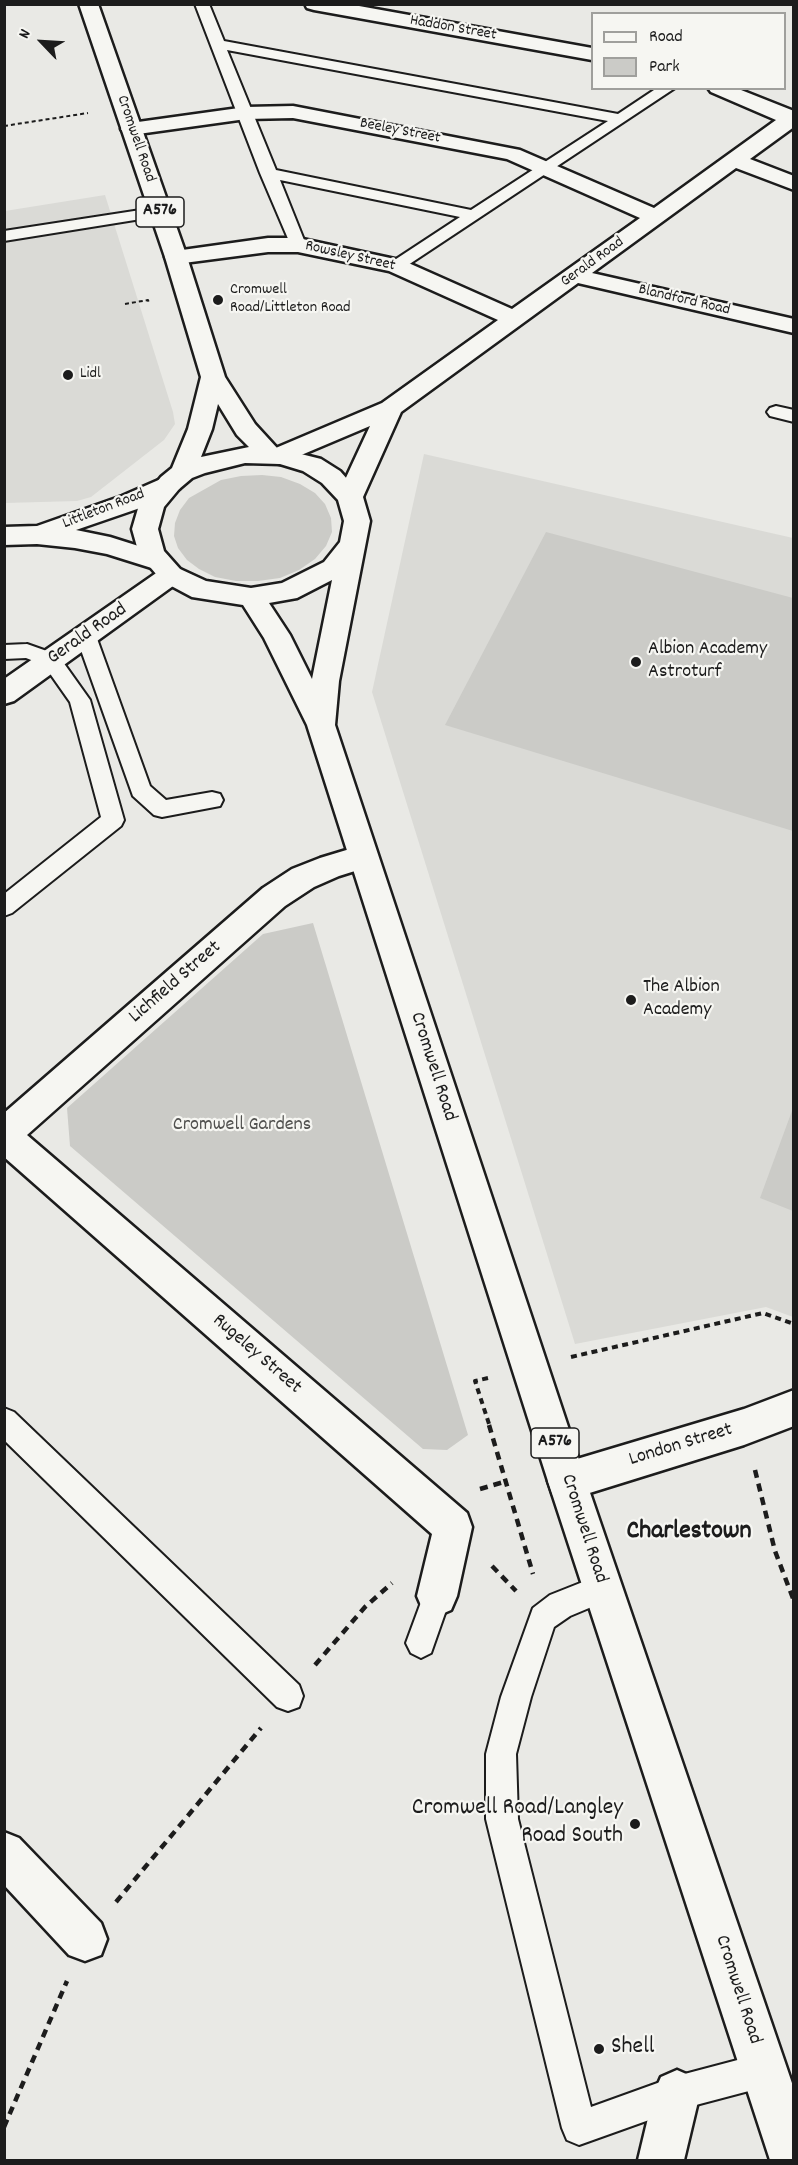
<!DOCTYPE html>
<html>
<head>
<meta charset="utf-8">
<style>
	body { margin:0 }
	#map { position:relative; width:798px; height:2165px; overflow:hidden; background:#e9e9e5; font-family:Dekko,sans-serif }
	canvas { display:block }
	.frame { position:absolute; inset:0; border:6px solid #1c1c1c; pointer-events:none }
	.legend { position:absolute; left:591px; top:12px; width:195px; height:78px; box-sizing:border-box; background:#f6f6f2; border:2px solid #9f9f9c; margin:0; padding:8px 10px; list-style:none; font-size:18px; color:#1c1c1c }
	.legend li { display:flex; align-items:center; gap:12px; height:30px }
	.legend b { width:30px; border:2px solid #9f9f9c }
	.north { position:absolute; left:12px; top:12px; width:60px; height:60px; -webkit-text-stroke:4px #f6f6f2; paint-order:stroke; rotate:295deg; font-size:16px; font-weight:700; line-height:24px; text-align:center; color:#1c1c1c }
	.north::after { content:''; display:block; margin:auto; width:21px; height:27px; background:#1c1c1c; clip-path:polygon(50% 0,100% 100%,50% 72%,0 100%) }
</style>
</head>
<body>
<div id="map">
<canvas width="798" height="2165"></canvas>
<div class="frame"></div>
<ul class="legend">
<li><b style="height:8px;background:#f6f6f2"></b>Road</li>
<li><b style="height:16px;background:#cbcbc7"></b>Park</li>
</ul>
<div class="north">N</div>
</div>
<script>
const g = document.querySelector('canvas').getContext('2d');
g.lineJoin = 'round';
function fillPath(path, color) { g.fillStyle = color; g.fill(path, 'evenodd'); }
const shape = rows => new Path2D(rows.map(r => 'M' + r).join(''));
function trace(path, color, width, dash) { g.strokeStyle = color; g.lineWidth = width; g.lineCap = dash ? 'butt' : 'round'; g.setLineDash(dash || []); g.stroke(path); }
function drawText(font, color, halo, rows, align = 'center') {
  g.font = font + ' Dekko,sans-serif'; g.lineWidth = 4.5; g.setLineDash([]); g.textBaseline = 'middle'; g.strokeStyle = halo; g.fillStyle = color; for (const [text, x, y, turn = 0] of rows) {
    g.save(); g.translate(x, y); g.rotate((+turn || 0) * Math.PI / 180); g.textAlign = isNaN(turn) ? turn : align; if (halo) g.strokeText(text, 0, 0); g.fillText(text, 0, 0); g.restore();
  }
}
const built = shape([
	[105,195,173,412,175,424,164,440,91,497,77,501,5,503,5,211],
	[424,454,793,538,793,1317,766,1307,575,1344,372,692]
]);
const green = shape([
	[262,475,281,477,300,484,315,493,325,504,331,518,332,532,326,546,315,559,299,570,280,578,258,581,236,581,215,577,199,569,187,560,178,548,174,536,175,523,180,510,189,498,221,480,241,476],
	[546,532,793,598,793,831,445,725],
	[313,923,468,1435,447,1450,423,1449,70,1146,67,1108,263,934],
	[793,1108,794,1211,793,1211,760,1198]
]);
const pathFar2 = shape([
	[4,126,88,113],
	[125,304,148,300,149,303]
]);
const pathFar1 = shape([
	[571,1357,763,1313,794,1324],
	[488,1378,475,1381,490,1427]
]);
const path = shape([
	[489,1425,533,1574],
	[755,1470,775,1551,794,1601],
	[480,1489,507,1481],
	[492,1566,516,1591],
	[315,1665,365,1607,392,1583],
	[116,1902,261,1728],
	[4,2127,67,1981]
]);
const service = shape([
	[195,4,209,4,224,41,618,114,657,88,675,88,402,269,396,271,388,266,390,263,460,217,280,180,306,245,304,248,292,248,260,173,195,4],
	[227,50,608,121,471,210,276,170,227,50],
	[160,207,168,212,166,215,4,241,4,231,160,207],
	[776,406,794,410,794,422,770,416,767,412,770,408,776,406],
	[86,629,93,631,96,636,150,786,166,800,212,792,220,794,223,800,220,806,162,817,154,815,133,796,76,636,79,631,86,629],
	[27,644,58,655,90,700,124,820,121,826,12,913,4,916,4,894,101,817,70,702,44,665,26,658,4,659,4,645,27,644],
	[4,1408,14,1412,299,1685,303,1696,299,1707,288,1711,277,1707,4,1440,4,1408],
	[603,1574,613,1578,617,1588,613,1598,570,1616,554,1627,531,1697,516,1754,518,1819,591,2107,677,2076,764,2053,776,2058,781,2070,776,2082,764,2087,677,2110,579,2145,567,2140,562,2128,486,1819,486,1754,501,1697,533,1608,550,1595,603,1574],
	[437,1582,447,1586,451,1596,431,1653,421,1658,411,1653,406,1643,427,1586,437,1582]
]);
const pedestrian = shape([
	[677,2070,693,2077,700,2093,684,2160,638,2160,654,2093,661,2077,677,2070]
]);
const minor = shape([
	[305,4,348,4,592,48,592,60,314,10,307,8,305,4],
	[708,88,736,88,794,111,794,127,750,159,794,176,794,190,736,168,592,273,794,319,794,333,578,283,401,412,363,497,359,503,350,505,341,503,337,497,370,426,280,464,271,462,268,456,271,450,382,403,498,320,389,271,298,252,268,252,176,264,168,262,165,257,168,252,268,238,298,238,404,261,512,309,640,218,507,159,293,118,246,119,131,135,124,133,121,129,124,125,131,123,246,107,293,106,520,150,654,208,776,120,711,92,708,88],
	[171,566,180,569,184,575,180,581,14,701,4,704,4,679,162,569,171,566],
	[363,845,374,849,378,857,374,865,339,876,314,887,285,906,27,1135,467,1513,472,1527,457,1596,451,1610,437,1616,423,1610,417,1596,432,1534,4,1157,4,1113,263,888,292,869,320,858,363,845],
	[794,1390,794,1426,744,1445,567,1500,553,1495,548,1481,553,1467,567,1462,744,1409,794,1390],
	[4,1832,19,1838,101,1923,107,1939,101,1955,85,1961,69,1955,4,1885,4,1832]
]);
const tertiary = shape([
	[170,475,179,477,183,483,179,489,140,508,76,530,110,537,167,555,171,561,167,567,158,570,107,554,75,548,37,544,4,545,4,527,37,526,122,496,170,475]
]);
const trunk = shape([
	[79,4,98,4,187,257,225,377,255,424,277,448,321,459,340,471,363,497,370,521,339,681,335,725,586,1481,794,2089,794,2160,770,2160,548,1481,307,725,264,638,243,605,192,597,162,581,139,554,132,529,139,505,161,477,172,468,188,429,201,377,165,257,79,4],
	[218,404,237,435,249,447,201,457,212,429,218,404],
	[245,463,280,464,303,471,322,483,338,500,344,521,340,542,324,562,282,583,251,588,206,581,180,569,164,551,158,529,164,507,179,489,192,478,205,473,245,463],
	[332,580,312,679,290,635,269,603,297,598,332,580]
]);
const markers = [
	[218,300,6,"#1c1c1c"],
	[68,375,6,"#1c1c1c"],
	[636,662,6,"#1c1c1c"],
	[631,1000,6,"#1c1c1c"],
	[635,1824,6,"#1c1c1c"],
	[599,2049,6,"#1c1c1c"]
];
const farStreetnames = [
	["Haddon Street",453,29,10],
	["Beeley Street",400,132,11],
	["Cromwell Road",135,139,71],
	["Rowsley Street",350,257,13],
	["Gerald Road",593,263,-36],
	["Blandford Road",684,301,13],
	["Littleton Road",104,510,-21]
];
const farPoinames = [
	["Cromwell",230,291],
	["Road/Littleton Road",230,309],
	["Lidl",80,375]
];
const shields = [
	[160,212,48],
	[555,1443,48]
];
const shieldNames = [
	["A576",160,212],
	["A576",555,1443]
];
const streetNames = [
	["Gerald Road",88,635,-35],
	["Lichfield Street",176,983,-41],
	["Cromwell Road",432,1067,72],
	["Rugeley Street",256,1355,41],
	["London Street",681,1446,-17],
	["Cromwell Road",583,1529,72],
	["Cromwell Road",737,1990,72]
];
const poiNames = [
	["Albion Academy",648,650],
	["Astroturf",648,673],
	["The Albion",643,988],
	["Academy",643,1011]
];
const parkNames = [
	["Cromwell Gardens",242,1126]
];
const nearPoinames = [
	["Cromwell Road/Langley",623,1810],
	["Road South",623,1838],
	["Shell",611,2049,"left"]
];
const districtNames = [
	["Charlestown",689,1533]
];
fillPath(built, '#dadad6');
fillPath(green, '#cbcbc7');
trace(service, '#1c1c1c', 4);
trace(pedestrian, '#1c1c1c', 5);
trace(minor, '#1c1c1c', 5);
trace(tertiary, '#1c1c1c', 5);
trace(trunk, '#1c1c1c', 5);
trace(pathFar2, '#1c1c1c', 2, [4, 3]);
trace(pathFar1, '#1c1c1c', 4, [6, 4.5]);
trace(path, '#1c1c1c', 4.5, [8, 6]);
fillPath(service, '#f6f6f2');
fillPath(pedestrian, '#f6f6f2');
fillPath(minor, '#f6f6f2');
fillPath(tertiary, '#f6f6f2');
fillPath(trunk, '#f6f6f2');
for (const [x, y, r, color] of markers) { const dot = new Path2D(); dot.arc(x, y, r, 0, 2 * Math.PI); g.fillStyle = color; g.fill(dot); trace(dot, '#f6f6f2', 2); }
drawText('16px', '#1c1c1c', '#f6f6f2', farStreetnames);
drawText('16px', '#1c1c1c', '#f6f6f2', farPoinames, 'left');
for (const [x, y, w] of shields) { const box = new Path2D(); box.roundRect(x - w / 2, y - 15, w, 30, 4.5); g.fillStyle = '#f6f6f2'; g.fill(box); trace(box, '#1c1c1c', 1.5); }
drawText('bold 18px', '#1c1c1c', null, shieldNames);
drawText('20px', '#1c1c1c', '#f6f6f2', streetNames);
drawText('20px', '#1c1c1c', '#f6f6f2', poiNames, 'left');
drawText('20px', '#51514f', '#f6f6f2', parkNames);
drawText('24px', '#1c1c1c', '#f6f6f2', nearPoinames, 'right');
drawText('bold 26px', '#1c1c1c', '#f6f6f2', districtNames);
</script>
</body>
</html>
